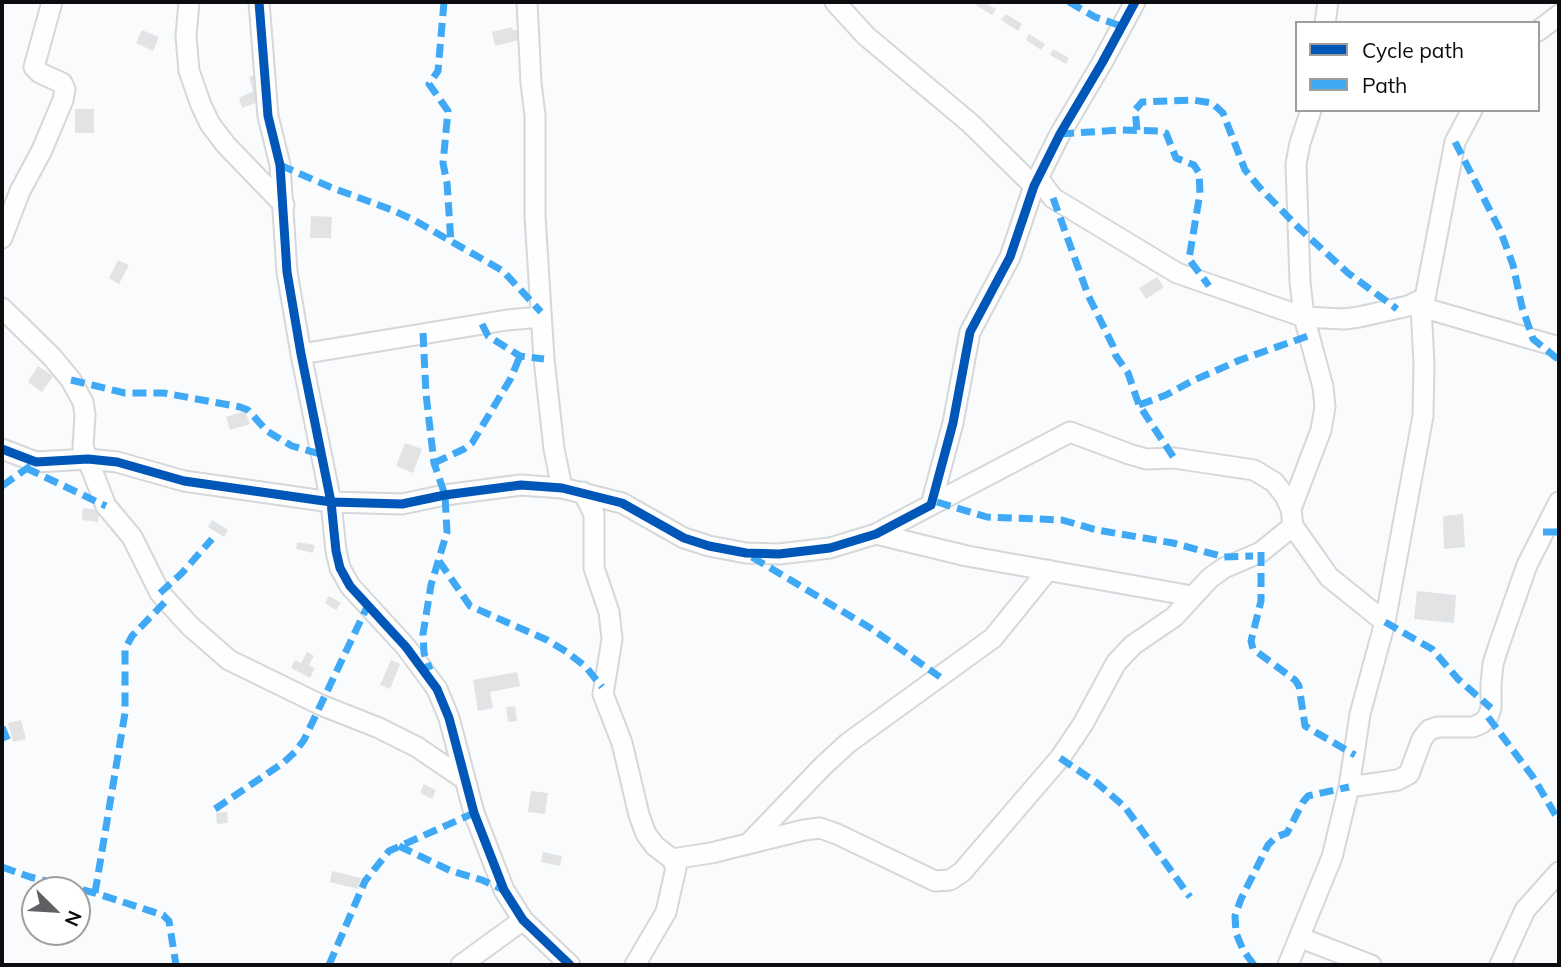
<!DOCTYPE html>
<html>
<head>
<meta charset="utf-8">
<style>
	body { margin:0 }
	#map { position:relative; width:1561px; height:967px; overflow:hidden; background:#f9fbfd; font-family:Mulish,sans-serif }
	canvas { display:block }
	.frame { position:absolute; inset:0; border:4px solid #0b0d10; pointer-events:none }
	.legend { position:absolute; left:1295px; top:21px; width:245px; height:91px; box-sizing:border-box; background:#fff; border:2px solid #9d9e9f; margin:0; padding:9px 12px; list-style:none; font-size:21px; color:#0b0d10 }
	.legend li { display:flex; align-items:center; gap:14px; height:35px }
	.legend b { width:35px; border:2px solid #9d9e9f }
	.north { position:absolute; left:21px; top:876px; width:70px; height:70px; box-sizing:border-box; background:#fff; border:2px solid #9d9e9f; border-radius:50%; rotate:114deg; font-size:19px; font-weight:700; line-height:28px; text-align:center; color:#0b0d10 }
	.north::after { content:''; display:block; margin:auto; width:24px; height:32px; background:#5e6063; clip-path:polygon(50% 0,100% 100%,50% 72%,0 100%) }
</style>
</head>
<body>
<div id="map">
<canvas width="1561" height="967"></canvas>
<div class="frame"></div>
<ul class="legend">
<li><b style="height:9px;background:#0057b8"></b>Cycle path</li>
<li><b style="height:9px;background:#3fa9f5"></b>Path</li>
</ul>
<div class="north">N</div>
</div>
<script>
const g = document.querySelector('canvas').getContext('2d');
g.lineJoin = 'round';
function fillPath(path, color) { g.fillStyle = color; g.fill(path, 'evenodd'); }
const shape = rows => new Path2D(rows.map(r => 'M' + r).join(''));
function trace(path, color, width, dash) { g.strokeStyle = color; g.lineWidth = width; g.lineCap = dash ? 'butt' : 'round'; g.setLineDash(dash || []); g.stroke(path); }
const building = shape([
	[978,2,983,2,996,9,992,15,976,5],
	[1006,14,1022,24,1018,31,1001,20],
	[512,27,513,31,520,29,523,39,495,46,492,32],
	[142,30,159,37,153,51,136,43],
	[1029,34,1045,44,1041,50,1026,40],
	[1053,49,1069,58,1066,64,1050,55],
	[256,75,263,100,242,108,239,98,253,91,249,77],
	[75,109,94,109,94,133,75,133],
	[311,216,332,217,331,238,310,238],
	[118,260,129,265,119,284,109,278],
	[1157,277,1164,287,1146,299,1139,288],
	[38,366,53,376,42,392,28,382],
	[245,411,250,424,230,430,226,417],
	[405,443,422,449,413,473,396,466],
	[83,508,99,510,98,522,82,520],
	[1463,514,1465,547,1444,549,1443,516],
	[212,520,228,530,224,537,208,527],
	[297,542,315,545,313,553,296,549],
	[1417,591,1456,595,1454,623,1414,619],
	[329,596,341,603,336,610,325,603],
	[307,652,314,656,309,665,315,668,310,678,291,668,295,660,301,663],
	[391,660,400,664,390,689,380,685],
	[517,672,520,686,490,692,493,708,478,711,473,680],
	[515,706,517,721,508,722,506,707],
	[21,720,26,739,13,742,8,723],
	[424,784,436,790,432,799,420,793],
	[531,791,548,793,545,814,528,812],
	[227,812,228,823,217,824,216,813],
	[543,852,562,856,560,866,541,862],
	[332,871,361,878,358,889,330,882]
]);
const minor = shape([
	[189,2,186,36,189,71,201,105,210,124,226,145,284,205],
	[259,2,268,116,280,165,287,272,301,354,331,502,336,551,340,568,350,586,406,647,437,689,449,718,474,813,504,890,523,920,570,965],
	[527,2,531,83,535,115,535,216,544,359,554,449,562,488],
	[835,2,866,36,970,123,1034,186],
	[1325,23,1328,2],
	[1538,31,1559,15],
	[1311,110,1300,143,1296,164,1300,282,1304,317,1323,387,1325,407,1321,430,1291,509,1293,526,1329,577,1385,622],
	[1038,178,1053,198,1177,273,1304,317,1344,319,1359,317,1408,306,1425,298],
	[2,238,20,191,42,150,63,100,65,89,62,83,40,73,34,67,52,2],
	[1421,307,1559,347],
	[2,308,52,357,71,380,83,402,85,415,83,447,106,506,132,537,160,593,190,626,229,660,321,705,379,728,417,747,464,779],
	[301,354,507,320,541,317],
	[2,449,36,462,88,459,117,462,184,481,331,502,402,504,445,495,521,485,562,488,622,503,684,538,709,546,746,553,779,554,830,548,876,534,931,505,953,423,970,332,1010,257,1034,186,1060,134,1102,63,1135,2],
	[583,492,594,514,594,568,609,612,612,639,603,694,622,743,639,815,646,834,655,846,672,859,676,868,666,912,635,965],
	[931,505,1070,432,1129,454,1146,459,1174,458,1254,470,1274,482,1285,496,1291,509],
	[876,534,967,556,1192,596],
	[1349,787,1398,780,1409,774,1422,739,1429,730,1438,727,1473,727,1482,723,1488,717,1491,708,1491,684,1493,664,1499,645,1527,565,1559,502],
	[751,841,823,766,848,743,993,638,1048,570],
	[672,859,711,853,804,830,820,828,837,834,935,881,950,880,962,872,1060,758,1083,724,1116,663,1133,645,1174,617,1210,578,1224,568,1261,552,1293,526],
	[1301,938,1371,965],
	[461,965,523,920],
	[1288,965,1332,857,1349,787,1360,714,1385,622,1423,416,1424,363,1421,307,1425,298,1455,142,1472,110],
	[1500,965,1525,910,1559,872]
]);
const quiet = shape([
	[444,2,438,71,429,84,448,111,443,163,447,183,451,243],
	[1069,2,1095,17,1121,26],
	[1137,130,1135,110,1142,102,1193,100,1212,103,1223,113,1245,170,1260,188,1299,228,1348,273,1397,309],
	[1060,134,1120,130,1161,131,1166,133,1176,158,1194,165,1199,173,1200,193,1189,259,1209,286],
	[1455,142,1500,230,1513,265,1522,307,1533,339,1559,360],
	[280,165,330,187,392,210,414,220,503,271,541,312],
	[1053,198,1088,295,1113,346,1116,356,1128,373,1139,405,1174,458],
	[482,324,488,336,520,356,544,359],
	[423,333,426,394,434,463,445,495,447,532,431,585,423,634,424,653,430,670],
	[71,380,125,393,164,393,240,407,248,410,267,431,292,446,320,454],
	[1139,405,1166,395,1192,381,1240,360,1308,336],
	[434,463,464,449,472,443,511,378,520,356],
	[26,468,106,506],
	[2,486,33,464],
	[937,502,987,517,1062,520,1097,530,1173,543,1224,557,1253,556],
	[1543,532,1559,532],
	[1261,552,1261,601,1251,641,1253,649,1295,680,1299,686,1305,726,1355,755],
	[752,557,872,629,940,677],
	[439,561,470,606,547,640,567,652,586,667,602,687],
	[160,593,182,573,212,539],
	[1385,622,1432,649,1458,679,1491,708],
	[1488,717,1533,777,1559,821],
	[2,727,9,744],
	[1060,758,1097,783,1125,807,1190,897],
	[215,809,283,763,295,752,304,740,367,607],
	[399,846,451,871,482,880,504,890],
	[2,867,30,877,95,893,163,915,169,921,176,965],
	[95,893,125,713,125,649,132,636,167,600],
	[329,965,365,881,389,851,474,813],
	[1254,965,1243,950,1236,933,1235,916,1241,899,1268,845,1276,837,1287,833,1303,802,1308,796,1349,787]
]);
const cycleway = shape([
	[259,2,268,116,280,165,287,272,301,354,331,502,336,551,340,568,350,586,406,647,437,689,449,718,474,813,504,890,523,920,570,965],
	[2,449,36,462,88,459,117,462,184,481,331,502,402,504,445,495,521,485,562,488,622,503,684,538,709,546,746,553,779,554,830,548,876,534,931,505,953,423,970,332,1010,257,1034,186,1060,134,1102,63,1135,2]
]);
fillPath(building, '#e1e3e5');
trace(minor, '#d5d7d9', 23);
trace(minor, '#fefeff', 19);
trace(quiet, '#3fa9f5', 7, [14, 7]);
trace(cycleway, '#0057b8', 9);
</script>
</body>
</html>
